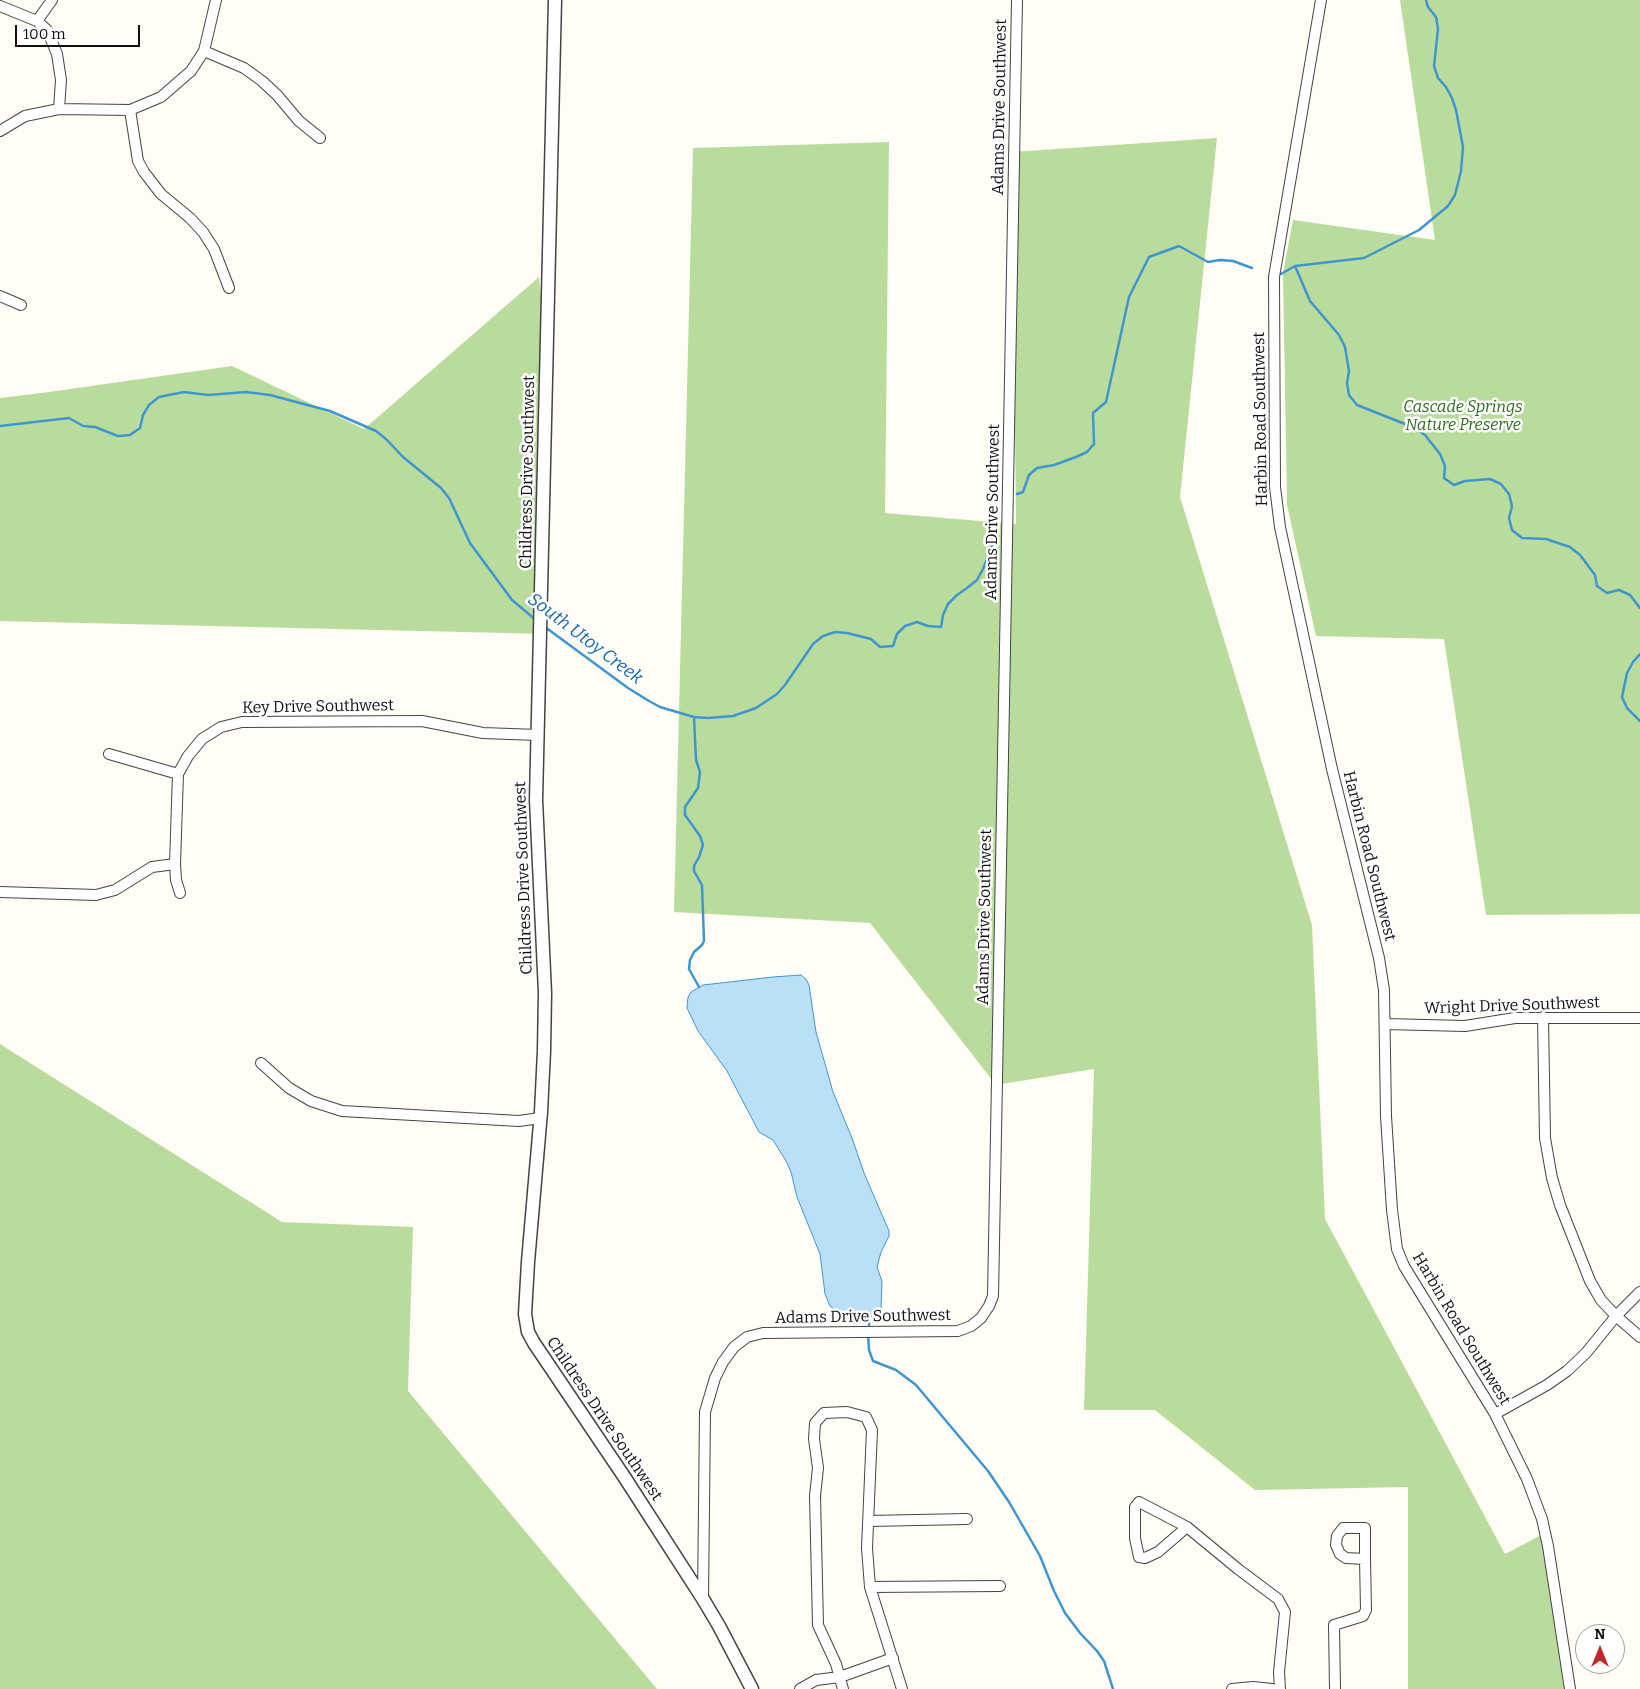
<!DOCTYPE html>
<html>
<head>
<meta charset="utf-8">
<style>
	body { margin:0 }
	#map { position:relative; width:1640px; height:1689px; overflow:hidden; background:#fffdf5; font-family:Bitter,serif }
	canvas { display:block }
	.north { position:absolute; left:1575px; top:1624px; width:50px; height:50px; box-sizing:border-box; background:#fff; border:1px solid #a0a0a0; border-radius:50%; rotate:0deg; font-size:14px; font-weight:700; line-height:20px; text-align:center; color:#111 }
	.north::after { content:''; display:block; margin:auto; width:18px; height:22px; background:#c4262e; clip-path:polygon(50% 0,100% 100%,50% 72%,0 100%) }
	.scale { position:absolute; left:15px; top:25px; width:125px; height:22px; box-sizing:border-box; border:2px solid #111; border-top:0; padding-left:6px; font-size:15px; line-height:18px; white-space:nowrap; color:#111; -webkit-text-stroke:4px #fff; paint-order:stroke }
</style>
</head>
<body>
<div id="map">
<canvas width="1640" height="1689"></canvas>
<div class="north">N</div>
<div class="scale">100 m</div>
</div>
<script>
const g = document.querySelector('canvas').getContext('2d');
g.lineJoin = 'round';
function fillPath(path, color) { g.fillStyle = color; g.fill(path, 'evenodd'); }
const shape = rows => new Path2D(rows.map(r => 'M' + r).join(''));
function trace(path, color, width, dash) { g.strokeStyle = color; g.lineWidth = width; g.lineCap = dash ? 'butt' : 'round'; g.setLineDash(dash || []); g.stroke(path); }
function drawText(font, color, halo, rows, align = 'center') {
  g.font = font + ' Bitter,serif'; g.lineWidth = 5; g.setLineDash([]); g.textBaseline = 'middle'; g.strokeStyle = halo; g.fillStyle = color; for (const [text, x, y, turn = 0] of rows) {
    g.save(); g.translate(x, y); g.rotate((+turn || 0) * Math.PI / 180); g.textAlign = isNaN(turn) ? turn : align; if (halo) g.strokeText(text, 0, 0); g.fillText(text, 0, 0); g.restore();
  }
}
const forest = shape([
	[1400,0,1640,0,1640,914,1486,915,1444,639,1316,636,1287,505,1283,273,1293,220,1435,240],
	[1217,138,1180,497,1312,925,1325,1219,1505,1554,1545,1533,1571,1689,1408,1689,1408,1487,1255,1490,1155,1410,1084,1410,1094,1069,996,1085,870,923,674,912,693,148,889,142,885,513,1016,524,1012,152],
	[539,277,550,397,547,634,0,621,0,398,49,392,232,366,364,429],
	[0,1044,282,1222,413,1227,408,1391,657,1689,0,1689]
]);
const water = shape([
	[801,975,806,979,809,985,816,1032,833,1092,852,1138,864,1173,889,1231,889,1236,881,1252,877,1267,882,1281,881,1310,875,1315,869,1317,857,1318,841,1314,830,1306,825,1294,820,1254,797,1197,791,1172,786,1161,773,1140,759,1132,727,1071,698,1031,687,1008,688,997,691,992,703,985,773,977,801,975]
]);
const stream = shape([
	[1295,266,1310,301,1339,335,1345,347,1349,371,1347,383,1349,395,1357,405,1415,428,1425,435,1440,454,1445,466,1444,478,1454,485,1465,481,1490,479,1501,484,1509,494,1512,506,1509,518,1512,530,1522,538,1546,539,1570,547,1580,555,1595,575,1597,586,1607,593,1619,590,1630,595,1640,608],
	[1281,274,1295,266,1364,258,1419,230,1448,206,1455,195,1461,171,1463,147,1456,110,1452,98,1446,87,1438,78,1434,66,1438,29,1436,17,1428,7,1426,0],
	[0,426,69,418,83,426,95,427,118,436,130,435,140,428,143,415,149,405,159,397,184,392,208,395,246,392,270,395,330,411,376,431,386,439,403,457,441,488,449,498,470,543,512,600,537,621],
	[1017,494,1023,492,1029,475,1037,468,1054,465,1076,457,1087,452,1094,444,1093,413,1106,402,1129,297,1149,257,1179,246,1208,262,1220,260,1233,261,1252,268],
	[545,627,628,688,649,701,660,707,694,717,708,718,733,716,756,708,777,694,785,685,813,644,823,636,835,632,847,633,871,639,880,647,893,646,897,634,905,626,917,622,928,626,941,627,943,615,948,604,957,595,967,588,977,580,983,569,992,546,996,521],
	[1640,654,1633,662,1627,673,1622,697,1627,708,1640,721],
	[694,717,696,760,700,772,698,788,685,807,685,815,700,836,703,845,699,857,694,866,694,871,702,885,704,941,702,945,694,952,690,960,689,969,699,987],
	[869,1317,869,1329],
	[868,1334,869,1350,873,1361,896,1370,916,1385,988,1471,1009,1502,1040,1556,1054,1591,1065,1613,1080,1633,1097,1651,1104,1661,1113,1689]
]);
const minor = shape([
	[1321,0,1274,277,1275,487,1280,527,1332,769,1379,958,1384,990,1386,1116,1392,1210,1397,1249,1404,1266,1495,1414,1527,1479,1542,1519,1548,1546,1570,1689],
	[0,6,37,21,47,30,57,54,61,80,59,109],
	[37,21,52,0],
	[204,51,244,68,262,81,277,95,299,121,320,138],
	[130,110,138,161,144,172,161,194,190,218,203,232,214,249,229,288],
	[0,131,25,116,59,109,130,110,161,97,191,71,204,51,216,0],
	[0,296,21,305],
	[109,754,178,774],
	[0,892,96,895,115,890,152,867,175,864],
	[180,893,176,880,175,864,178,774,188,756,202,739,221,727,242,722,422,721,483,733,538,735],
	[1543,1017,1545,1138,1552,1178,1560,1205,1590,1281,1601,1300,1616,1316,1640,1337],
	[1385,1024,1465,1026,1515,1018,1640,1018],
	[261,1063,289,1088,311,1101,342,1111,519,1121,540,1118],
	[1495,1414,1547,1385,1567,1371,1586,1353,1616,1316,1640,1292],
	[1139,1502,1187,1527,1158,1552,1145,1558,1139,1557,1135,1538,1135,1507,1139,1502],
	[868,1521,967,1519],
	[1187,1527,1238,1569,1278,1599,1285,1612,1279,1672,1280,1689],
	[870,1587,1000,1586],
	[703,1599,705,1412,715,1378,723,1362,734,1347,747,1337,763,1333,958,1331,971,1326,981,1318,989,1306,993,1296,1017,0],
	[800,1689,816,1680,840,1677,893,1658],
	[843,1689,836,1664,818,1625,815,1496,818,1468,814,1439,815,1423,824,1413,847,1412,866,1417,872,1430,867,1548,870,1587,902,1689],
	[1232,1689,1253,1687,1272,1689],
	[1335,1689,1334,1625,1363,1616,1366,1610,1365,1559,1365,1528,1343,1528,1337,1536,1336,1545,1340,1554,1346,1558,1365,1559]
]);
const tertiary = shape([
	[555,0,536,800,545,993,544,1051,541,1112,528,1262,525,1314,528,1332,534,1343,625,1478,703,1599,719,1626,752,1689]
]);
const streetNames = [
	["Adams Drive Southwest",1000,107,-89],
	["Harbin Road Southwest",1261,419,-91],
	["Childress Drive Southwest",528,472,-89],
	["Adams Drive Southwest",993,512,-89],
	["Key Drive Southwest",318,707,-1],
	["Harbin Road Southwest",1369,856,76],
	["Childress Drive Southwest",524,878,-92],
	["Adams Drive Southwest",985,917,-89],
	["Wright Drive Southwest",1512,1006,-2],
	["Adams Drive Southwest",863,1317,-1],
	["Harbin Road Southwest",1461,1329,59],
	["Childress Drive Southwest",604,1419,56]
];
const parkNames = [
	["Cascade Springs",1463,408],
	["Nature Preserve",1463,426]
];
const waterNames = [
	["South Utoy Creek",585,639,37]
];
fillPath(forest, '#b9dc9c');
fillPath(water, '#b9e0f7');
trace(water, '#3f96cf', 1);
trace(stream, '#3f96cf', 2.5);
trace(minor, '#444', 12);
trace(tertiary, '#444', 15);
trace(minor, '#fff', 10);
trace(tertiary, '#fff', 12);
drawText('16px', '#111', '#fff', streetNames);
drawText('italic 16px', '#2f6b1f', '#fff', parkNames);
drawText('italic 18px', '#1768a6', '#fff', waterNames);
</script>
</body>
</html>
